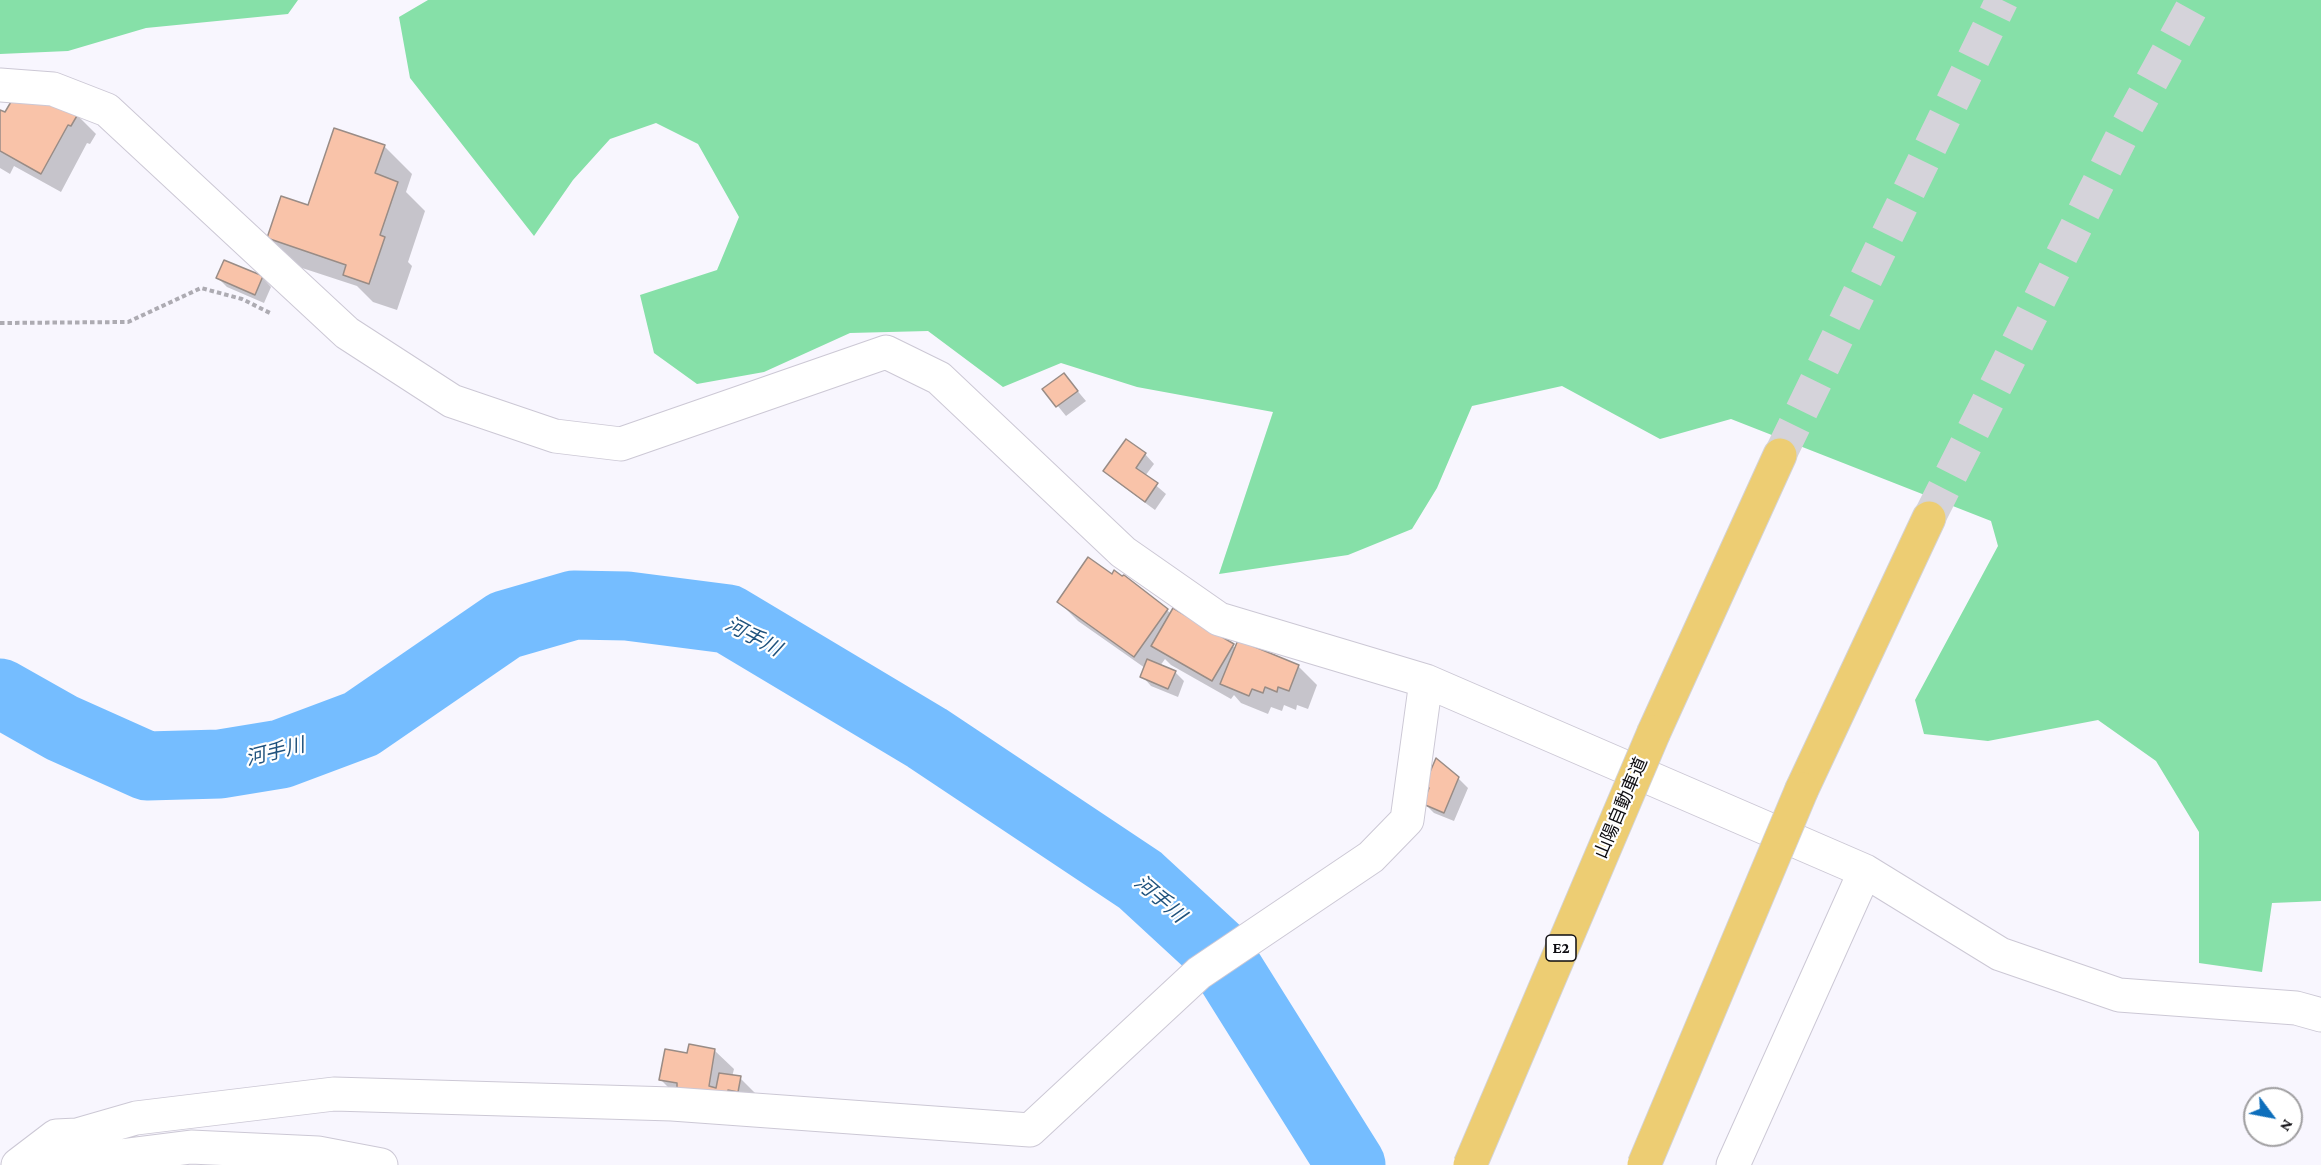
<!DOCTYPE html>
<html>
<head>
<meta charset="utf-8">
<style>
	body { margin:0 }
	#map { position:relative; width:2321px; height:1165px; overflow:hidden; background:#f8f6fe; font-family:"Crimson Pro",serif }
	canvas { display:block }
	.north { position:absolute; left:2243px; top:1087px; width:60px; height:60px; box-sizing:border-box; background:#fff; border:2px solid #9f9ea0; border-radius:50%; rotate:122deg; font-size:16px; font-weight:700; line-height:24px; text-align:center; color:#0e0d11 }
	.north::after { content:''; display:block; margin:auto; width:21px; height:27px; background:#0d6ebb; clip-path:polygon(50% 0,100% 100%,50% 72%,0 100%) }
</style>
</head>
<body>
<div id="map">
<canvas width="2321" height="1165"></canvas>
<div class="north">N</div>
</div>
<script>
const g = document.querySelector('canvas').getContext('2d');
g.lineJoin = 'round';
function fillPath(path, color) { g.fillStyle = color; g.fill(path, 'evenodd'); }
const shape = rows => new Path2D(rows.map(r => 'M' + r).join(''));
function trace(path, color, width, dash) { g.strokeStyle = color; g.lineWidth = width; g.lineCap = dash ? 'butt' : 'round'; g.setLineDash(dash || []); g.stroke(path); }
function drawText(font, color, halo, rows, align = 'center') {
  g.font = font + ' "Crimson Pro","Noto Sans JP",serif'; g.lineWidth = 4.5; g.setLineDash([]); g.textBaseline = 'middle'; g.strokeStyle = halo; g.fillStyle = color; for (const [text, x, y, turn = 0] of rows) {
    g.save(); g.translate(x, y); g.rotate((+turn || 0) * Math.PI / 180); g.textAlign = isNaN(turn) ? turn : align; if (halo) g.strokeText(text, 0, 0); g.fillText(text, 0, 0); g.restore();
  }
}
const forest = shape([
	[0,0,298,0,288,14,146,28,68,51,0,54],
	[428,0,2321,0,2321,901,2272,903,2262,972,2199,963,2199,832,2156,761,2098,720,1988,741,1924,734,1915,700,1998,546,1991,521,1731,419,1660,439,1562,386,1472,406,1437,488,1412,529,1348,555,1219,574,1273,412,1137,387,1061,363,1003,387,928,331,850,333,764,372,697,384,654,353,640,295,717,270,739,217,698,144,656,123,610,139,573,180,534,236,410,78,399,17]
]);
const shadow = shape([
	[0,112,5,114,77,115,96,134,90,144,87,143,61,192,14,166,10,174,0,168],
	[384,146,412,174,406,192,425,211,408,262,412,266,397,310,373,302,357,286,296,266,269,238],
	[262,277,271,287,264,303,227,287,218,278],
	[1064,375,1086,401,1066,416,1044,389],
	[1145,454,1154,464,1145,476,1166,494,1155,510,1114,480,1105,471],
	[1059,602,1167,610,1171,614,1236,648,1298,666,1317,685,1308,709,1297,705,1296,710,1284,705,1282,711,1271,707,1268,714,1241,703,1234,695,1231,699,1171,665,1165,659,1160,666,1175,672,1184,681,1178,697,1151,686,1142,676,1145,668,1078,621],
	[1458,778,1468,788,1454,821,1434,813,1425,804,1430,789,1426,785],
	[714,1050,734,1069,732,1077,740,1078,759,1097,680,1099,660,1079,688,1055]
]);
const river = shape([
	[0,693,62,728,147,766,220,764,281,754,361,724,505,625,574,605,627,606,728,619,927,738,1140,880,1217,951,1351,1165]
]);
const building = shape([
	[24,93,78,114,71,126,68,125,41,174,0,151,0,110,5,112,15,95,24,93],
	[334,128,385,145,375,173,398,182,380,235,385,237,369,284,343,275,346,265,267,238,281,196,308,205,334,128],
	[224,260,263,276,255,295,216,278,224,260],
	[1064,373,1078,391,1056,407,1042,389,1064,373],
	[1126,439,1146,453,1136,468,1158,483,1145,502,1103,471,1126,439],
	[1088,557,1112,574,1114,570,1122,576,1124,575,1168,609,1134,657,1057,602,1088,557],
	[1173,608,1234,644,1212,681,1151,646,1173,608],
	[1238,640,1299,665,1289,691,1278,687,1277,692,1265,687,1263,693,1252,689,1249,696,1220,684,1238,640],
	[1147,659,1176,671,1168,689,1140,677,1147,659],
	[1436,758,1459,777,1444,813,1423,804,1429,788,1424,786,1436,758],
	[689,1044,715,1049,709,1086,716,1088,719,1073,741,1076,738,1092,728,1090,727,1097,677,1088,677,1083,659,1080,665,1049,687,1053,689,1044]
]);
const highwayTunnel = shape([
	[1780,455,2002,0],
	[1929,518,2126,128,2196,0]
]);
const path = shape([
	[0,323,128,322,201,288,242,299,270,313]
]);
const minor = shape([
	[0,85,53,89,107,110,347,333,452,401,555,436,621,444,886,352,939,378,1123,552,1219,619,1426,681,1865,871,2000,954,2119,995,2296,1008,2321,1015],
	[18,1165,56,1136,77,1135,136,1118,334,1094,672,1104,1030,1130,1199,973,1371,857,1407,820,1426,681],
	[48,1165,191,1147,318,1153,381,1165],
	[1733,1165,1865,871]
]);
const highway = shape([
	[1654,732,1780,455],
	[1802,789,1929,518]
]);
const highwayBridge = shape([
	[1470,1165,1654,732],
	[1644,1165,1802,789]
]);
const shields = [
	[1561,948,30]
];
const shieldNames = [
	["E2",1561,948]
];
const streetNames = [
	["山陽自動車道",1621,808,-67]
];
const waterNames = [
	["河手川",753,637,28],
	["河手川",275,752,-14],
	["河手川",1160,899,41]
];
fillPath(forest, '#86e0a8');
fillPath(shadow, '#0003');
trace(river, '#75bdff', 69);
fillPath(building, '#f9c3a9');
trace(building, '#998c86', 1.5);
trace(highwayTunnel, '#d5d3da', 33, [33, 16]);
trace(minor, '#ccc8d5', 35);
trace(highway, '#d4d3d4', 35);
trace(path, '#adabb2', 4, [4.5, 3]);
trace(minor, '#fff', 33);
trace(highway, '#edcd73', 33);
trace(highwayBridge, '#d4d3d4', 35, []);
trace(highwayBridge, '#edcd73', 33);
for (const [x, y, w] of shields) { const box = new Path2D(); box.roundRect(x - w / 2, y - 13, w, 26, 4.5); g.fillStyle = '#fff'; g.fill(box); trace(box, '#0e0d11', 1.5); }
drawText('bold 16px', '#0e0d11', null, shieldNames);
drawText('18px', '#0e0d11', '#fff', streetNames);
drawText('italic 20px', '#20537e', '#fff', waterNames);
</script>
</body>
</html>
